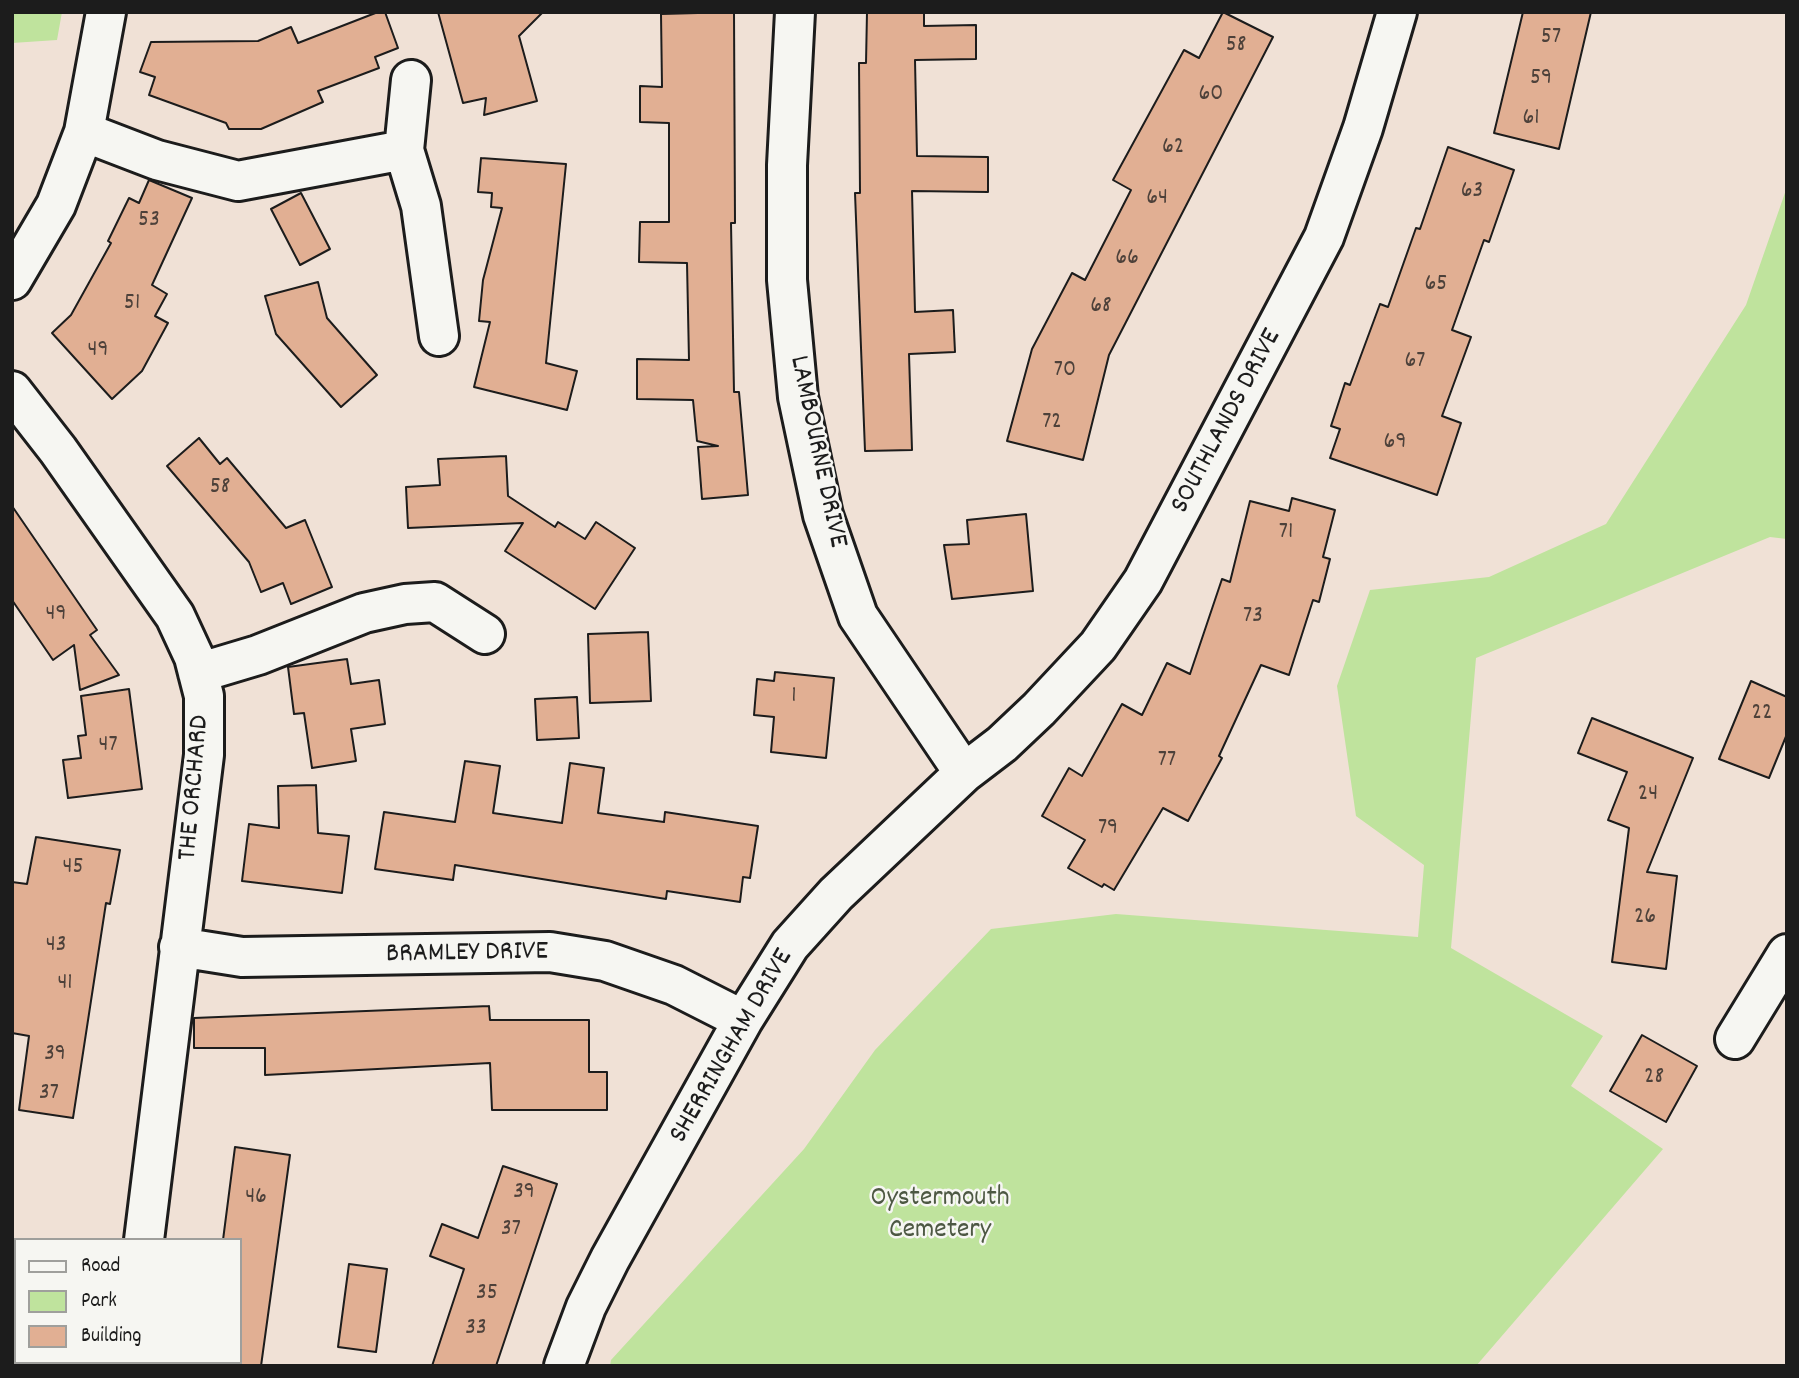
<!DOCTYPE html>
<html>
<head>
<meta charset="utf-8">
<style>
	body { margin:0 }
	#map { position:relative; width:1799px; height:1378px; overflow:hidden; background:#f0e1d6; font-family:Dekko,sans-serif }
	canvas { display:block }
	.frame { position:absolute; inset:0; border:14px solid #1c1c1c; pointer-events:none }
	.legend { position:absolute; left:14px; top:1238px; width:228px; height:126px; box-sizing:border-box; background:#f6f6f2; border:2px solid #9f9f9c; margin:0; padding:9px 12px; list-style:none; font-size:21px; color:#1c1c1c }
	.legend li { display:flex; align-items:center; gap:14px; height:35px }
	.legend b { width:35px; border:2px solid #9f9f9c }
</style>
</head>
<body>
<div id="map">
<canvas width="1799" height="1378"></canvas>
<div class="frame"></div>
<ul class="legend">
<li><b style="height:9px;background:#f6f6f2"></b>Road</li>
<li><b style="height:19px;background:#bfe39d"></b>Park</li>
<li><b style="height:19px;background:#e1af93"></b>Building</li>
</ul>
</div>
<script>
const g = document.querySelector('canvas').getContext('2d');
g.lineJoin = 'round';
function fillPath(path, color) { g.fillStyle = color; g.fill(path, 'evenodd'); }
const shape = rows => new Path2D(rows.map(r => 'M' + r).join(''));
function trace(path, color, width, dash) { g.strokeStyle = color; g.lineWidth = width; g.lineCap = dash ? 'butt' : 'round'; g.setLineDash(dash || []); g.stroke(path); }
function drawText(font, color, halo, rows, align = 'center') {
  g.font = font + ' Dekko,sans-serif'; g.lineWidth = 5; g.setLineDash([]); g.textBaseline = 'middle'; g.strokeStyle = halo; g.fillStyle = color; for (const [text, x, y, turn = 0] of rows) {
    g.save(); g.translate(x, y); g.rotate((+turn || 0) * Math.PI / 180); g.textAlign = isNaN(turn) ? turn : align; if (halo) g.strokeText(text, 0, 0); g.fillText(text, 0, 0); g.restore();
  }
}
const green = shape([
	[12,12,62,12,57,40,12,43],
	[1787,187,1787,539,1770,537,1476,658,1451,948,1603,1036,1571,1086,1663,1149,1476,1366,610,1366,611,1360,804,1149,875,1050,991,929,1116,914,1418,937,1424,865,1356,816,1337,686,1370,590,1489,577,1606,524,1746,305]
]);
const building = shape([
	[378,12,385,12,398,48,375,57,379,68,318,91,323,102,261,129,229,129,226,123,149,95,155,77,140,72,151,42,258,41,291,27,298,43,378,12],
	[438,12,543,12,519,36,537,101,484,115,486,98,463,103,438,12],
	[734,12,735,223,731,223,734,392,739,392,748,495,702,499,698,447,718,446,697,441,693,400,637,399,637,359,689,360,687,263,639,262,640,222,669,222,669,123,640,122,640,86,662,87,661,14,734,12],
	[867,12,924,12,924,26,976,25,976,59,915,60,917,156,988,157,988,192,912,191,915,312,953,310,955,352,909,354,912,450,865,451,855,193,860,193,859,63,866,63,867,12],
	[1223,12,1273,37,1109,355,1083,460,1007,441,1032,349,1072,273,1085,280,1131,190,1113,180,1184,50,1199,58,1223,12],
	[1523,12,1591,12,1559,149,1494,133,1523,12],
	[1448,147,1514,170,1489,242,1484,240,1452,330,1471,337,1442,416,1461,423,1437,495,1330,458,1340,429,1331,426,1345,383,1350,385,1380,304,1388,307,1416,228,1420,229,1448,147],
	[481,158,566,164,546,363,577,371,567,410,474,387,490,322,479,321,483,280,502,208,491,207,492,193,478,192,481,158],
	[149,180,192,198,152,285,167,294,155,316,168,323,142,371,112,399,52,333,71,315,111,243,108,241,129,198,139,203,149,180],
	[301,193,330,249,300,265,271,209,301,193],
	[318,282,327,318,377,375,341,407,276,334,265,296,318,282],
	[199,438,220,464,227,458,286,528,305,520,332,587,291,604,283,583,261,592,249,562,167,466,199,438],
	[506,456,508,496,555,527,558,522,585,539,596,522,635,548,595,609,505,551,523,523,408,528,406,487,440,485,438,459,506,456],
	[1292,498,1335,510,1323,557,1330,559,1319,602,1313,600,1289,675,1261,665,1219,756,1222,758,1188,821,1163,808,1114,890,1104,884,1102,887,1068,868,1085,840,1042,816,1069,768,1082,776,1122,704,1142,715,1167,663,1190,674,1222,579,1230,582,1250,501,1289,511,1292,498],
	[12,506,97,630,90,635,119,675,80,690,74,645,53,660,12,600,12,506],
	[1026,514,1033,591,952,599,944,545,969,544,967,520,1026,514],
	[648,632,651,701,590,703,588,634,648,632],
	[347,659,351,684,379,680,385,724,351,729,356,761,312,768,304,713,294,714,288,667,347,659],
	[775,672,834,678,826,758,771,752,774,717,754,715,757,679,774,681,775,672],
	[1751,681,1787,697,1787,734,1769,778,1719,759,1751,681],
	[129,689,142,789,68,798,63,760,81,758,78,736,86,735,81,696,129,689],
	[577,697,579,738,537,740,535,699,577,697],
	[1592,718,1693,758,1647,872,1677,876,1666,969,1612,962,1629,828,1608,820,1627,772,1578,753,1592,718],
	[465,761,500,766,493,813,562,823,570,763,604,768,598,813,664,822,665,812,758,826,750,878,743,877,740,902,667,891,666,899,455,865,453,880,375,869,384,812,455,822,465,761],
	[316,785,318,833,349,836,342,893,242,881,249,824,279,828,278,786,316,785],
	[36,837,120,850,110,904,106,903,73,1118,19,1110,29,1036,12,1033,12,882,27,884,36,837],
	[489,1006,490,1020,589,1020,589,1072,607,1072,607,1110,492,1110,490,1063,265,1075,265,1048,194,1048,194,1018,489,1006],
	[1642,1035,1697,1066,1666,1122,1610,1091,1642,1035],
	[235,1147,290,1155,261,1366,240,1366,240,1240,223,1240,235,1147],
	[503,1166,557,1184,496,1366,432,1366,464,1269,430,1256,442,1224,478,1238,503,1166],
	[349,1264,387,1269,376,1352,338,1347,349,1264]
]);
const minor = shape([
	[795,12,787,165,787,280,798,397,823,515,858,616,964,773],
	[411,80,404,150,421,206,439,336],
	[84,132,157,160,238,181,404,150],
	[12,280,56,205,84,132,106,12],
	[12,391,58,450,175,616,194,657,204,696,204,755,144,1240],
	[198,673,258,655,364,613,405,604,435,602,485,634],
	[179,947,242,957,550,952,605,961,674,985,743,1020],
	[1735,1039,1787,954],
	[125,1366,126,1362],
	[564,1366,586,1307,610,1259,743,1020,790,945,836,894,964,773,1002,744,1039,709,1098,646,1143,581,1324,237,1363,128,1397,12]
]);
const numberNames = [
	["57",1551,39],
	["58",1236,47],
	["59",1541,80],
	["60",1211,96],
	["61",1531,120],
	["62",1173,149],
	["63",1472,193],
	["64",1157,200],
	["53",149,222],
	["66",1127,260],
	["65",1436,286],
	["51",132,305],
	["68",1101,308],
	["49",98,352],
	["67",1415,363],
	["70",1065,372],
	["72",1052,424],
	["69",1395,444],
	["58",220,489],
	["71",1286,534],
	["49",56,616],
	["73",1253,618],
	["1",794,698],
	["22",1762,715],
	["47",108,747],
	["77",1167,762],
	["24",1648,796],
	["79",1108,830],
	["45",73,869],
	["26",1645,919],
	["43",56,947],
	["41",65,985],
	["39",55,1056],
	["28",1654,1079],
	["37",49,1095],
	["39",524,1194],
	["46",256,1199],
	["37",511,1231],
	["35",487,1295],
	["33",476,1330]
];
const streetNames = [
	["SOUTHLANDS DRIVE",1228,422,-62],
	["LAMBOURNE DRIVE",816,452,78],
	["THE ORCHARD",196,788,-85],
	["BRAMLEY DRIVE",467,955,-1],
	["SHERRINGHAM DRIVE",733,1047,-60]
];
const parkNames = [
	["Oystermouth",940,1200],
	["Cemetery",940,1232]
];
fillPath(green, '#bfe39d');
fillPath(building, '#e1af93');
trace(building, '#1c1c1c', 2);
trace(minor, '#1c1c1c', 44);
trace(minor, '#f6f6f2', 38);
drawText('24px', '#4d413a', null, numberNames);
drawText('28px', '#1c1c1c', '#f6f6f2', streetNames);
drawText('28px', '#4d5843', '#f6f6f2', parkNames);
</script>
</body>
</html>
